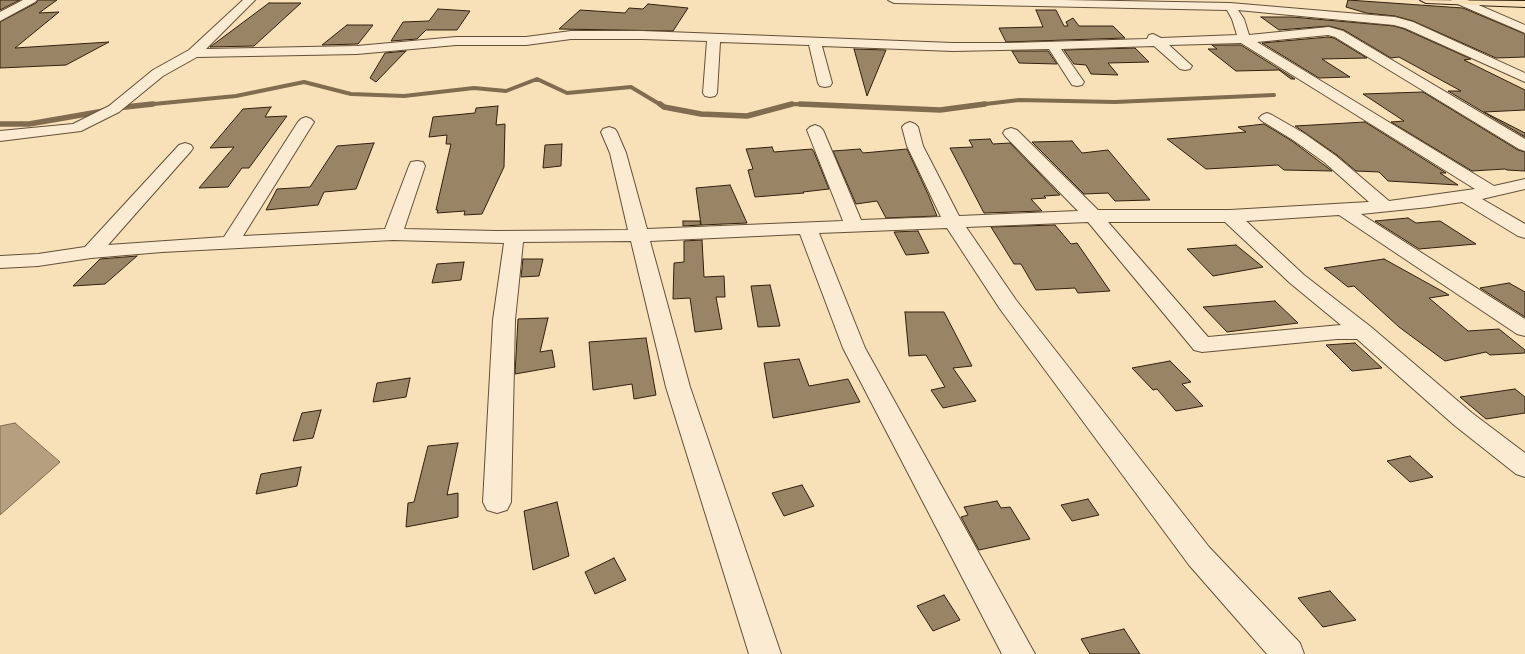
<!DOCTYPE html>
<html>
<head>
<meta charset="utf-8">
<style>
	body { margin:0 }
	canvas { display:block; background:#f8e0b9 }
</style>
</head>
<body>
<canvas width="1525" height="654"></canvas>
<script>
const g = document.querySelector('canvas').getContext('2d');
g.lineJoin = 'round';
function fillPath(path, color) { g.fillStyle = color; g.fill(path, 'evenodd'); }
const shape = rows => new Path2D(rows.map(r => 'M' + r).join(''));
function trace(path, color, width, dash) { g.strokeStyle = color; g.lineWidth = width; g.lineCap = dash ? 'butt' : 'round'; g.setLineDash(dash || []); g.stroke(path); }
const water = shape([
	[15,423,60,462,0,515,0,426,15,423]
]);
const streamFar1 = shape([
	[143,105,236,96,304,82,351,94,404,96,474,88,506,91,537,79,567,93,631,87,661,105],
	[788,105,793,104,824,105],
	[977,105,1019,100,1115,102,1274,95]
]);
const stream = shape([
	[660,104,664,107,701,114,747,116,792,104],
	[800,104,940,110,985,104],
	[116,108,153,104],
	[0,124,29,124,104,111]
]);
const building = shape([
	[0,0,20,0,0,10,0,0],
	[38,0,57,0,39,13,59,12,15,48,109,42,66,65,0,68,0,22,36,3,38,0],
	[1348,0,1463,8,1525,34,1525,57,1496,58,1413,21,1395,16,1366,13,1346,7,1348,0],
	[269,3,301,3,254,46,210,47,269,3],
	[648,4,688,8,673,31,559,29,580,10,625,13,629,8,643,9,648,4],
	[438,9,470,11,457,30,426,30,417,39,391,41,403,22,429,21,438,9],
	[1036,10,1056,10,1064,26,1068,26,1066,22,1073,18,1079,26,1113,26,1125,38,1006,42,999,28,1043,27,1036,10],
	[1261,17,1292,17,1394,26,1404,29,1471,59,1464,60,1525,90,1525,110,1484,112,1525,133,1525,137,1448,91,1461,91,1399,57,1391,58,1344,30,1329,26,1279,30,1261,17],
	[347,25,373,25,358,44,322,45,347,25],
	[1328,37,1334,38,1367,58,1322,59,1350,77,1319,78,1262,43,1328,37],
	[1212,45,1241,45,1295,79,1291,79,1279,70,1236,71,1208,49,1217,49,1212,45],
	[1135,48,1149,62,1108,63,1118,75,1091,74,1086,65,1074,64,1064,50,1135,48],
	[854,49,886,50,867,96,854,49],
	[406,51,376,82,370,78,385,53,406,51],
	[1012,51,1048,51,1057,64,1019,63,1012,51],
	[1423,92,1518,150,1525,152,1525,171,1507,170,1505,169,1472,171,1391,122,1404,121,1363,94,1423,92],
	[498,106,496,125,505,124,504,167,482,214,464,215,465,211,437,213,438,210,436,210,451,144,446,144,447,135,429,137,433,117,475,113,476,108,498,106],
	[271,107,265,117,287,116,249,168,242,168,228,187,199,188,234,147,210,148,243,109,271,107],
	[1365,122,1446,173,1440,173,1458,185,1388,181,1379,172,1356,171,1337,155,1295,126,1365,122],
	[1264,124,1292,141,1332,171,1284,170,1278,165,1206,169,1167,139,1246,132,1238,127,1264,124],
	[990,139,993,144,1010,143,1060,195,1044,196,1046,198,1031,199,1042,211,984,213,950,148,973,147,969,140,990,139],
	[1072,141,1082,153,1108,150,1150,200,1115,201,1108,193,1084,194,1032,142,1072,141],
	[374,143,356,189,324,192,318,205,266,210,277,189,310,187,337,146,374,143],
	[562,144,561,166,543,168,545,145,562,144],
	[772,147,774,152,812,149,814,152,829,189,803,192,804,193,755,197,748,170,753,169,746,149,772,147],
	[860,149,863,153,907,149,928,194,937,216,886,218,877,201,856,204,833,151,860,149],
	[730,185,747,223,701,225,696,188,730,185],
	[1408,218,1416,223,1440,221,1476,244,1419,249,1375,221,1408,218],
	[683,221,700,221,701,225,683,226,683,221],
	[1055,225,1071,244,1077,243,1110,291,1078,293,1075,288,1036,290,1021,264,1014,264,991,227,1055,225],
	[918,231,929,253,906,255,894,232,918,231],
	[702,240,704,277,724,276,725,297,716,297,722,329,695,332,690,298,673,299,674,263,684,262,684,241,702,240],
	[1236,245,1263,267,1213,276,1187,249,1236,245],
	[137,256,105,284,73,286,100,259,137,256],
	[523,259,543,259,539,276,521,277,523,259],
	[1384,259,1449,295,1429,298,1468,331,1499,329,1525,350,1525,353,1490,355,1486,352,1445,361,1399,327,1354,286,1348,287,1324,268,1384,259],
	[464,262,461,280,432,283,437,264,464,262],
	[1509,283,1525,292,1525,317,1480,288,1509,283],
	[770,285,780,326,758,327,751,286,770,285],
	[1275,301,1298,323,1227,332,1203,307,1275,301],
	[905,312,944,312,972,366,953,368,976,401,943,408,931,390,945,387,926,355,909,356,905,312],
	[548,318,540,352,552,350,555,367,515,374,518,319,548,318],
	[646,338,656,395,634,399,632,384,593,390,589,342,646,338],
	[1355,343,1382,368,1352,371,1326,345,1355,343],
	[799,359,809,386,848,379,860,402,773,418,764,363,799,359],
	[1170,361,1191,382,1182,384,1203,406,1176,411,1157,389,1153,390,1132,368,1170,361],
	[410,378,406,397,373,402,377,383,410,378],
	[1515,389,1525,397,1525,413,1486,419,1460,397,1515,389],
	[321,410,313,438,293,441,302,413,321,410],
	[458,443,447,495,458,493,458,517,406,527,408,503,414,502,428,446,458,443],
	[1410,456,1433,477,1410,482,1387,461,1410,456],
	[301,467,297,486,256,494,261,474,301,467],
	[802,485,814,506,784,516,772,493,802,485],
	[1088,499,1099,515,1072,521,1061,505,1088,499],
	[997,501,1001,508,1010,507,1030,539,979,550,961,517,968,515,964,507,997,501],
	[557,502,569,556,533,570,524,511,557,502],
	[614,558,626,580,595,594,585,572,614,558],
	[1330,591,1356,620,1323,627,1298,598,1330,591],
	[944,595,960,620,933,631,917,606,944,595],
	[1124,629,1140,654,1090,654,1081,639,1124,629]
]);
const minor = shape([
	[23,0,37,0,35,2,0,21,0,12,23,0],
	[243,0,255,0,206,49,357,46,456,37,526,37,571,31,642,31,953,43,1009,43,1147,39,1149,35,1153,34,1161,38,1237,35,1232,19,1227,10,894,3,888,0,1063,0,1230,3,1395,17,1413,22,1525,73,1525,82,1405,28,1394,25,1238,10,1244,19,1249,35,1329,27,1343,31,1525,139,1525,151,1519,149,1335,37,1328,35,1257,42,1494,186,1525,179,1525,189,1482,199,1525,224,1525,238,1518,236,1462,202,1429,207,1361,214,1525,319,1525,336,1517,334,1339,215,1246,221,1304,275,1371,327,1472,413,1525,453,1525,477,1516,474,1454,425,1357,339,1337,339,1202,352,1194,350,1088,222,966,227,1016,300,1209,547,1300,643,1304,654,1267,654,1189,565,1000,309,947,228,819,233,865,348,1035,654,1002,654,843,348,800,234,650,241,690,387,781,654,749,654,666,387,631,241,523,242,515,320,511,502,507,510,497,513,487,510,483,502,493,320,504,243,393,240,162,252,91,258,38,266,0,268,0,256,38,254,85,247,179,145,185,143,191,145,193,148,191,151,108,245,224,237,298,122,301,119,306,117,311,119,314,122,243,236,385,229,409,166,411,162,417,161,423,162,425,166,404,229,497,231,628,230,610,153,601,132,603,129,609,127,615,129,617,132,626,153,647,229,843,221,807,130,810,127,815,125,820,127,823,130,861,220,941,217,907,146,902,127,905,124,910,122,915,124,918,127,923,146,959,216,1078,211,1005,136,1003,133,1005,130,1011,128,1017,130,1098,210,1230,210,1369,202,1324,162,1293,140,1262,121,1259,118,1262,115,1267,113,1272,115,1305,134,1336,156,1389,201,1475,189,1241,43,1169,45,1192,66,1190,69,1185,70,1180,69,1154,46,1061,49,1084,82,1082,85,1077,86,1072,85,1049,49,953,51,822,46,832,83,830,86,825,87,820,86,818,83,809,45,720,42,717,93,715,96,710,97,705,96,703,93,707,41,642,39,571,39,526,45,456,45,357,54,197,57,163,76,119,112,81,131,0,141,0,131,73,124,109,106,153,70,189,50,243,0],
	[1108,222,1225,222,1290,283,1341,325,1208,337,1108,222],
	[1451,0,1467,0,1525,25,1525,33,1453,2,1451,0]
]);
const primary = shape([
	[1420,0,1525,1,1525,7,1426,3,1420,0]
]);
fillPath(water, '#b59f7e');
trace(water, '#816c50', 1);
trace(streamFar1, '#816c50', 4);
trace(stream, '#816c50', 5.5);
fillPath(building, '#998466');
trace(building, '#33200c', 1);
trace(minor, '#645037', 2);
trace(primary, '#33200c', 2);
fillPath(minor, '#faebd2');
fillPath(primary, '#f8e0b9');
</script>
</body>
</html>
